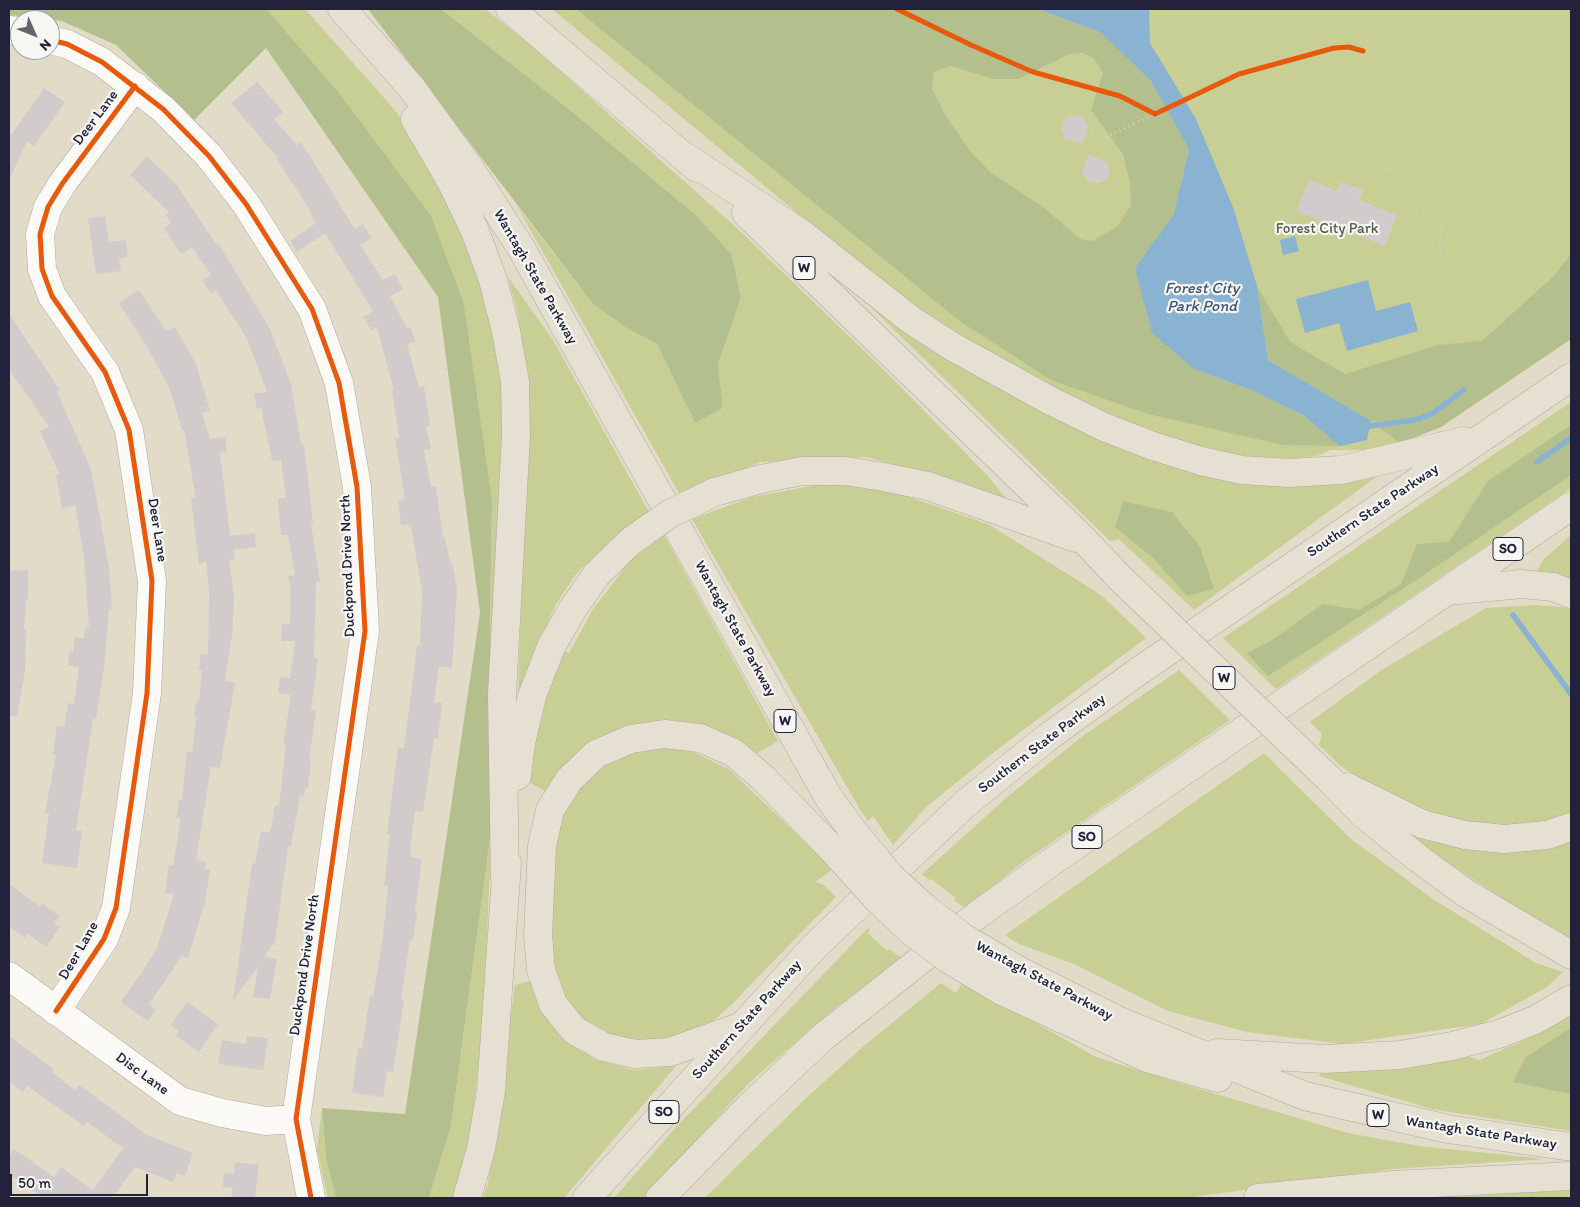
<!DOCTYPE html>
<html>
<head>
<meta charset="utf-8">
<style>
	body { margin:0 }
	#map { position:relative; width:1580px; height:1207px; overflow:hidden; background:#e2dbc8; font-family:Itim,sans-serif }
	canvas { display:block }
	.frame { position:absolute; inset:0; border:10px solid #22223b; pointer-events:none }
	.north { position:absolute; left:10px; top:10px; width:50px; height:50px; box-sizing:border-box; background:#f6f6f2; border:1px solid #a1a1a9; border-radius:50%; rotate:134deg; font-size:14px; font-weight:700; line-height:20px; text-align:center; color:#22223b }
	.north::after { content:''; display:block; margin:auto; width:18px; height:22px; background:#65636c; clip-path:polygon(50% 0,100% 100%,50% 72%,0 100%) }
	.scale { position:absolute; left:10px; top:1174px; width:138px; height:22px; box-sizing:border-box; border:2px solid #22223b; border-top:0; padding-left:6px; font-size:15px; line-height:18px; white-space:nowrap; color:#22223b; -webkit-text-stroke:4px #f6f6f2; paint-order:stroke }
</style>
</head>
<body>
<div id="map">
<canvas width="1580" height="1207"></canvas>
<div class="frame"></div>
<div class="north">N</div>
<div class="scale">50 m</div>
</div>
<script>
const g = document.querySelector('canvas').getContext('2d');
g.lineJoin = 'round';
function fillPath(path, color) { g.fillStyle = color; g.fill(path, 'evenodd'); }
const shape = rows => new Path2D(rows.map(r => 'M' + r).join(''));
function trace(path, color, width, dash) { g.strokeStyle = color; g.lineWidth = width; g.lineCap = dash ? 'butt' : 'round'; g.setLineDash(dash || []); g.stroke(path); }
function drawText(font, color, halo, rows, align = 'center') {
  g.font = font + ' Itim,sans-serif'; g.lineWidth = 4.5; g.setLineDash([]); g.textBaseline = 'middle'; g.strokeStyle = halo; g.fillStyle = color; for (const [text, x, y, turn = 0] of rows) {
    g.save(); g.translate(x, y); g.rotate((+turn || 0) * Math.PI / 180); g.textAlign = isNaN(turn) ? turn : align; if (halo) g.strokeText(text, 0, 0); g.fillText(text, 0, 0); g.restore();
  }
}
const green = shape([
	[266,9,305,9,394,109,430,160,475,243,506,384,492,824,483,1024,469,1148,455,1198,429,1198,451,1126,492,824,490,617,492,500,464,304],
	[441,9,485,9,531,45,740,231,882,368,986,474,1010,503,974,489,867,457,761,462,680,495,517,206,593,304,625,327,657,344,695,423,723,408,718,364,741,296,732,255,698,217,570,110],
	[552,9,1571,9,1571,339,1441,427,1400,443,1364,450,1330,450,1317,456,1253,462,1197,450,1076,403,970,345,874,277],
	[830,267,1177,465,1383,472,1194,610,1119,539,1110,541],
	[508,277,553,340,649,512,611,540,576,574,555,606,518,693,527,395,518,314],
	[1571,402,1571,488,1276,689,1223,638],
	[823,484,886,489,988,524,1101,595,1146,638,998,749,926,807,893,845,873,816,868,821,861,811,692,519,752,497],
	[664,535,778,741,754,755,709,728,672,720,622,728,547,792,528,782,538,713,560,650,569,653,593,609,630,561],
	[1571,535,1571,589,1541,576,1537,571,1543,560],
	[1535,605,1571,608,1571,818,1563,823,1477,830,1400,805,1342,767,1319,745,1322,734,1310,722,1380,671,1486,608],
	[1179,670,1230,720,1020,864,966,909,954,900,956,898,931,879,929,880,922,874,1006,798,1080,738],
	[676,743,730,770,833,869,815,882,824,885,836,897,731,1005,697,1035,648,1046,620,1042,580,1022,557,989,549,968,553,830,586,774,628,748],
	[1264,753,1351,839,1433,899,1536,963,1563,972,1547,987,1481,1024,1342,1044,1247,1032,1168,1011,1076,965,1019,944,1005,935],
	[1370,804,1492,851,1556,847,1571,840,1571,941,1541,924,1435,854],
	[868,928,870,930,868,933,887,951,889,949,902,958,835,1008,749,1083,643,1198,614,1198,678,1125],
	[533,980,556,1027,594,1059,634,1070,676,1066,564,1198,483,1198,488,1183,515,985],
	[963,982,1096,1057,1193,1087,1348,1133,1419,1146,1545,1159,1393,1169,1186,1198,705,1198,807,1097,865,1045,941,983,956,993],
	[1571,1015,1571,1131,1432,1109,1319,1076,1326,1067,1459,1053,1479,1060,1520,1042],
	[322,1108,326,1158,336,1198,328,1198,317,1150],
	[1571,1184,1571,1198,1351,1198]
]);
const forest = shape([
	[9,9,266,9,339,93,431,216,464,304,492,500,490,617,492,824,451,1126,429,1198,336,1198,326,1158,322,1108,405,1114,480,613,438,297,266,48,194,120,116,45,62,21,9,15],
	[368,9,441,9,570,110,698,217,732,255,741,297,718,364,723,408,695,423,657,344,625,327,593,304],
	[576,9,1038,9,1100,32,1151,81,1189,149,1174,214,1135,268,1194,369,1249,389,1303,415,1340,446,1283,445,1148,414,1051,380,961,322],
	[1082,53,1094,58,1103,73,1091,110,1123,154,1130,183,1131,205,1117,227,1092,241,1080,239,1042,206,991,173,969,150,944,113,932,88,934,72,951,66,993,79,1019,79,1069,54],
	[1571,254,1571,339,1441,427,1400,443,1371,421,1268,360,1257,286,1290,342,1345,374,1438,345,1482,341,1555,275],
	[1571,425,1571,475,1415,581,1268,676,1247,653,1272,640,1323,604,1359,610,1401,584,1417,544,1449,542,1488,481],
	[1123,501,1172,512,1200,547,1214,589,1187,596,1154,559,1115,527],
	[1571,1028,1571,1094,1513,1082,1526,1057]
]);
const water = shape([
	[1038,9,1149,9,1150,43,1196,119,1233,207,1257,286,1268,360,1371,421,1367,440,1340,446,1303,415,1249,389,1194,369,1152,333,1135,268,1174,214,1189,149,1151,81,1100,32],
	[1295,236,1299,251,1283,255,1280,240],
	[1368,280,1376,311,1410,302,1418,331,1347,351,1339,323,1305,333,1296,299]
]);
const stream = shape([
	[1363,424,1370,426,1415,420,1430,415,1464,390],
	[1537,462,1571,438],
	[1513,615,1571,694]
]);
const building = shape([
	[257,82,283,112,274,119,297,145,301,142,355,229,363,224,372,238,360,245,383,280,395,274,403,289,390,296,407,328,411,327,415,342,407,344,419,387,424,386,430,425,426,426,431,449,424,450,431,487,436,486,443,537,445,537,450,562,452,562,457,588,452,668,439,666,434,702,442,703,438,738,434,738,423,812,415,811,410,850,411,850,411,857,422,859,415,912,417,913,413,940,410,940,401,1000,404,1000,393,1072,387,1071,383,1097,352,1093,358,1048,362,1049,370,995,373,996,383,936,388,886,384,886,390,835,387,834,398,748,404,748,417,646,420,646,422,590,411,527,409,528,408,524,401,525,398,500,405,499,395,439,399,438,392,391,394,391,377,327,371,330,363,317,373,311,325,233,297,252,290,241,316,223,309,211,310,210,276,159,278,158,231,103],
	[44,88,65,102,34,146,27,141,9,180,9,138],
	[1073,115,1084,118,1088,127,1082,143,1065,139,1061,129,1064,119],
	[1088,155,1105,161,1110,170,1106,180,1097,184,1087,181,1082,172],
	[147,156,176,184,216,244,218,243,270,329,291,384,301,444,304,444,313,523,311,523,320,582,316,582,314,658,318,659,311,710,316,710,309,761,311,761,308,788,305,788,304,797,300,796,291,846,288,846,275,942,264,957,277,959,270,999,253,997,258,966,233,1001,252,864,255,864,261,831,270,833,275,806,279,806,286,745,283,745,291,695,278,693,280,677,290,678,295,641,281,641,282,624,290,624,291,590,288,576,295,575,288,535,281,535,278,499,286,498,281,460,272,461,261,408,257,409,254,394,267,392,247,339,216,290,211,294,202,280,211,275,192,247,181,254,164,228,171,223,166,215,169,212,130,175],
	[1309,180,1337,191,1341,182,1363,190,1359,200,1397,215,1385,246,1296,211],
	[105,216,109,242,126,240,128,257,119,259,121,271,96,274,88,218],
	[139,290,166,331,175,327,196,364,210,411,202,413,210,439,225,437,227,452,220,453,230,536,255,533,256,547,233,550,235,559,229,560,234,596,232,639,231,639,225,681,235,682,220,768,211,767,196,860,206,862,205,869,210,870,205,902,188,958,182,956,149,1004,156,1010,148,1021,121,1002,156,951,174,894,165,893,169,865,173,866,181,818,176,818,179,800,182,800,187,752,192,752,196,717,194,716,196,701,199,701,202,671,199,670,201,654,208,655,209,593,206,562,199,564,191,499,196,498,184,430,182,430,169,387,147,347,119,303],
	[9,314,60,390,57,392,91,469,109,567,112,609,109,609,104,667,96,719,93,719,76,831,82,831,77,868,42,863,49,813,45,813,56,754,53,754,57,726,64,727,68,703,74,704,79,667,68,666,69,652,73,652,75,637,84,638,85,628,89,628,84,558,75,505,62,508,56,475,59,474,40,431,49,427,9,369],
	[28,570,28,599,26,599,24,629,26,629,25,669,17,717,9,716,9,571],
	[9,884,40,906,43,904,59,916,54,923,60,927,46,947,28,934,25,938,9,926],
	[187,1002,218,1024,199,1052,176,1036,179,1031,171,1025],
	[9,1036,54,1069,52,1072,75,1090,79,1085,147,1135,193,1153,185,1176,177,1173,173,1182,135,1167,112,1198,44,1198,9,1175,9,1157,14,1149,54,1177,61,1167,93,1190,123,1148,87,1122,84,1126,27,1086,23,1092,9,1082],
	[247,1036,268,1038,263,1070,218,1064,222,1040,246,1044],
	[235,1162,259,1165,255,1198,231,1198,233,1188,223,1187,224,1173,234,1174]
]);
const path = shape([
	[1087,132,1106,137,1099,158],
	[1106,137,1155,114],
	[1383,158,1380,166,1396,172,1407,200,1440,221,1442,226,1439,259,1457,280]
]);
const minor = shape([
	[9,30,20,31],
	[50,40,67,44,102,62,163,109,209,156,246,204,312,309,339,383,357,487,365,631,296,1119,311,1198],
	[9,976,180,1101,222,1113,266,1121,296,1119],
	[56,1011,104,939,116,908,147,693,152,581,129,430,105,372,52,296,42,269,40,234,48,207,62,184,135,86]
]);
const highway = shape([
	[342,9,411,87,469,167,521,248,804,754,829,798,852,830],
	[510,9,697,168],
	[415,119,452,183,475,231,493,280,506,331,515,382,516,435,502,694,505,880],
	[684,156,802,234,911,320,953,347,1051,401,1104,427,1153,446,1201,461,1242,470,1289,473,1341,470,1464,441],
	[746,213,1085,541,1120,578],
	[761,479,802,471,846,471,883,477,928,486,1076,538],
	[1448,591,1521,584,1553,587,1571,594],
	[517,776,521,743,532,696,551,647,572,610,597,574],
	[1328,778,1362,813,1419,859,1467,894,1571,955],
	[1347,787,1422,824,1465,835,1504,839,1547,835,1571,827],
	[1018,970,1119,1021,1305,1096,1448,1129,1571,1147],
	[1000,990,1147,1058,1218,1078],
	[737,1028,670,1052,635,1054,604,1047,574,1030,553,1004,541,970,538,935,542,846,550,810,569,780,596,754,631,739,664,734,700,738,734,753,763,778,833,850],
	[1217,1053,1325,1059,1400,1055,1452,1046,1499,1034,1535,1020,1571,999],
	[467,1198,481,1149,491,1091,507,863],
	[587,1198,813,948,966,803,1048,737,1136,673,1571,377],
	[660,1198,749,1107,823,1037,980,913,1060,856,1571,506],
	[1258,1198,1393,1185,1571,1176]
]);
const highwayBridge = shape([
	[597,574,631,541,671,513,715,492,761,479],
	[1120,578,1328,778],
	[852,830,891,877,926,909,964,938,1018,970],
	[833,850,877,899,911,931,948,959,1000,990]
]);
const cycleway = shape([
	[897,9,971,45,1033,72,1120,96,1155,114,1239,74,1334,48,1349,47,1363,51],
	[50,40,67,44,102,62,163,109,209,156,246,204,312,309,339,383,357,487,365,631,296,1119,311,1198],
	[56,1011,104,939,116,908,147,693,152,581,129,430,105,372,52,296,42,269,40,234,48,207,62,184,135,86]
]);
const shields = [
	[804,268,22],
	[1508,549,30],
	[1224,678,22],
	[785,721,22],
	[1087,837,30],
	[664,1112,30],
	[1378,1115,22]
];
const shieldNames = [
	["W",804,268],
	["SO",1508,549],
	["W",1224,678],
	["W",785,721],
	["SO",1087,837],
	["SO",664,1112],
	["W",1378,1115]
];
const streetNames = [
	["Deer Lane",96,118,-53],
	["Wantagh State Parkway",535,277,60],
	["Southern State Parkway",1373,511,-34],
	["Deer Lane",157,530,81],
	["Duckpond Drive North",348,566,-92],
	["Wantagh State Parkway",735,629,61],
	["Southern State Parkway",1042,744,-37],
	["Deer Lane",79,951,-60],
	["Duckpond Drive North",305,965,-82],
	["Wantagh State Parkway",1044,981,28],
	["Southern State Parkway",747,1020,-48],
	["Disc Lane",142,1074,36],
	["Wantagh State Parkway",1481,1133,9]
];
const parkNames = [
	["Forest City Park",1327,229]
];
const waterNames = [
	["Forest City",1202,289],
	["Park Pond",1202,307]
];
fillPath(green, '#c8cf94');
fillPath(forest, '#b3c08d');
fillPath(water, '#8ab3d2');
trace(stream, '#8ab3d2', 5.5);
fillPath(building, '#d1cccb');
trace(minor, '#aeaaa0', 29);
trace(highway, '#aeaaa0', 29);
trace(path, '#d1cfcb', 3, [1, 4]);
trace(minor, '#fbfaf7', 28);
trace(highway, '#e5e0d2', 28);
trace(highwayBridge, '#aeaaa0', 29, []);
trace(highwayBridge, '#e5e0d2', 28);
trace(cycleway, '#e8590c', 5);
for (const [x, y, w] of shields) { const box = new Path2D(); box.roundRect(x - w / 2, y - 11.5, w, 23, 4); g.fillStyle = '#f6f6f2'; g.fill(box); trace(box, '#22223b', 1); }
drawText('bold 14px', '#22223b', null, shieldNames);
drawText('15px', '#22223b', '#f6f6f2', streetNames);
drawText('15px', '#545b4b', '#f6f6f2', parkNames);
drawText('italic 16px', '#3d5579', '#f6f6f2', waterNames);
</script>
</body>
</html>
